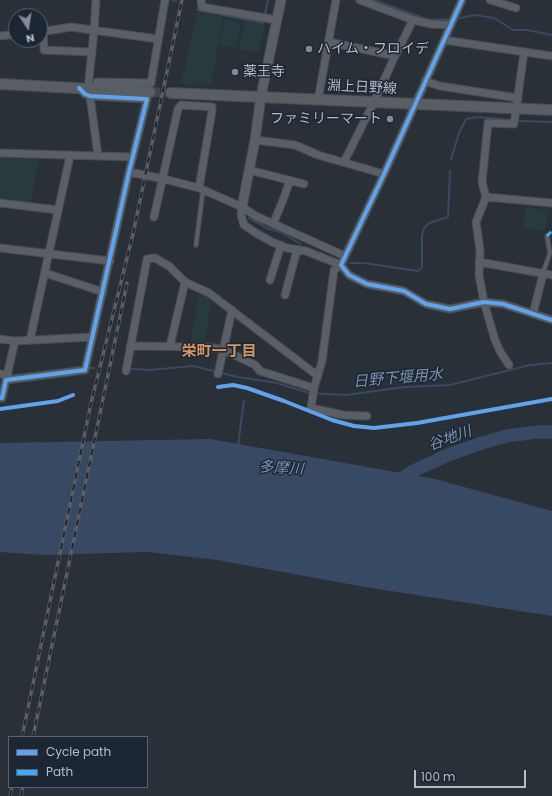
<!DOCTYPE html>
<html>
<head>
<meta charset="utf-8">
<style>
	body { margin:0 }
	#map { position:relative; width:552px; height:796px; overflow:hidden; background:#2a3038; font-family:Poppins,sans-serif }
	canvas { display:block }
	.legend { position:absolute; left:8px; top:736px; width:140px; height:52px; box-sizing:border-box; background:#1d2633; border:1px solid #59626f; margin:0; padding:5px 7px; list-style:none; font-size:12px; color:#b4bcc9 }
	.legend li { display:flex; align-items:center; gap:8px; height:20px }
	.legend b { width:20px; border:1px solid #59626f }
	.north { position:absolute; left:8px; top:8px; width:40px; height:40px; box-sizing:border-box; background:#1d2633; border:1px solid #59626f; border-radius:50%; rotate:168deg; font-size:11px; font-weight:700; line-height:16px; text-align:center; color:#b4bcc9 }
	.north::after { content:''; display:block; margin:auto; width:14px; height:18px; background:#848b96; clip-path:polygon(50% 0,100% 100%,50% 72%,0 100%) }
	.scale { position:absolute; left:414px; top:770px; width:112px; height:18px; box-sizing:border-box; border:2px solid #b4bcc9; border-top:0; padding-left:5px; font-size:12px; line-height:14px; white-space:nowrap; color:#b4bcc9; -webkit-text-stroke:3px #1d2633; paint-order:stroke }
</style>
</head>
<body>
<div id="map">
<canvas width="552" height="796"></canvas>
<ul class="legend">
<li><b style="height:5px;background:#60a3ed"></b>Cycle path</li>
<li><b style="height:5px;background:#3fa9f5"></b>Path</li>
</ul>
<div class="north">N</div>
<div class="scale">100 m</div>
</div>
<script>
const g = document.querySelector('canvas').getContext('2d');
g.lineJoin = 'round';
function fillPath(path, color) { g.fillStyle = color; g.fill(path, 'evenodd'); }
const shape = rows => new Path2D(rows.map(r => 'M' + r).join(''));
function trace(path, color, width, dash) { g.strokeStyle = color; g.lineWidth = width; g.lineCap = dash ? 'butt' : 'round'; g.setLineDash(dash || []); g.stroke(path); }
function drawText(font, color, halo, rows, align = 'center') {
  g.font = font + ' Poppins,"Noto Sans JP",sans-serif'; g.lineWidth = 3; g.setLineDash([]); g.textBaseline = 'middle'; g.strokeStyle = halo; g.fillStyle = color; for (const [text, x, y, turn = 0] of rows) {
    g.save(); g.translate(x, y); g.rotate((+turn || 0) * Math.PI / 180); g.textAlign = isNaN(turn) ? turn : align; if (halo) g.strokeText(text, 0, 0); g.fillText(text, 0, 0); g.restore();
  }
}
const green = shape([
	[198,12,223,17,211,85,181,84],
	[225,18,241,22,236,47,219,45],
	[245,21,265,25,259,52,239,49],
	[0,157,39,158,31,205,0,202],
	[526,207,549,210,545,231,523,228],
	[199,293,212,299,204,344,191,342]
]);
const water = shape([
	[210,439,435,479,552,511,552,616,365,587,217,560,148,552,43,555,0,552,0,443]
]);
const stream = shape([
	[173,0,176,1],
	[374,0,429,20,451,19],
	[197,10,263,23,268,0],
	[456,19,474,15,494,18,513,30,527,30,552,35],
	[520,121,552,122],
	[451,160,459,133,466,119,477,117,512,120],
	[249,218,269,229,281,232,300,244],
	[350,263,363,263,418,271,422,267,422,236,424,228,429,223,448,217,450,171],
	[90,368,94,368],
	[131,369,150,370,193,366,238,377,277,383,309,393,346,395,405,387,450,385,530,365,552,363],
	[238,446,244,400]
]);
const river = shape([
	[395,484,411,472,448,455,482,443,507,436,537,432,552,432]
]);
const secondaryTunnel = shape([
	[150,92,171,93]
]);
const service = shape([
	[196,245,203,190],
	[543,273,550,253,547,236]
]);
const minor = shape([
	[201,0,202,7,277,20],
	[360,0,413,20,431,24,451,25],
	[462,0,384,174,341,265,349,275,367,284,404,291,426,304,450,309,484,302,503,304,552,320],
	[490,0,516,8],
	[40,32,71,27,158,39],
	[43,32,44,50,91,52],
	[0,36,16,34],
	[444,40,552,56],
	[329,42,395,56],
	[425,81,440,86,518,98],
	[88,89,94,31,96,0],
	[96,89,97,82,151,83,165,0],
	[90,96,98,156],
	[318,100,336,0],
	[255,140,295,145,318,155,384,174],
	[0,153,133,157],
	[344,162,374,102,395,56,413,20],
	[249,170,304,184],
	[129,172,164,179,199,188,242,207,256,216,345,256],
	[486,197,552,203],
	[0,203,58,210],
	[242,207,241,215,244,225,256,233,272,242,287,248,306,251,341,265],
	[154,217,178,109,181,105,212,107,212,111,199,188],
	[273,224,283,200,290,180],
	[0,248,110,261],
	[479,262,552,275],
	[341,265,334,270,322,361,314,388,311,408,343,415,367,416],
	[45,273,103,292],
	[270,280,281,245],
	[285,295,297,250],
	[533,314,543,274],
	[0,339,15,341,92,337],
	[30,340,70,156],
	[130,346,208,347,224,350,255,365,260,371,314,388],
	[170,346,185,282],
	[509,365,501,353,495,340,484,302,479,275,480,250,476,222,486,197,482,182,488,123,514,124,524,52],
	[126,371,147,259,155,258,169,266,185,282,209,293,318,376],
	[0,374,8,375],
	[218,374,232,310],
	[6,380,15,341],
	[0,398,2,398,6,380,85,370,129,172,147,99,90,96,85,94,79,88]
]);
const tertiary = shape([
	[242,207,255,140,261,96,281,0]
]);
const secondary = shape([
	[0,84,150,92],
	[171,93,552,110]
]);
const rail = shape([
	[22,737,91,403,133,234,182,0],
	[33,737,127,283],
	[10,796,12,787],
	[21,796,23,787]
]);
const quiet = shape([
	[547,236,552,231]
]);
const cycleway = shape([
	[462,0,384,174,341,265,349,275,367,284,404,291,426,304,450,309,484,302,503,304,552,320],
	[218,387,233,385,247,388,284,401,332,420,354,426,374,428,417,423,552,399],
	[0,398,2,398,6,380,85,370,129,172,147,99,90,96,85,94,79,88],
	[0,409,58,401,73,395]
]);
const markers = [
	[309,49,4,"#848b96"],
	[235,72,4,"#848b96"],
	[390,119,4,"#848b96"]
];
const poiNames = [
	["ハイム・フロイデ",317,49],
	["薬王寺",243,72],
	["ファミリーマート",382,119,"right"]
];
const streetNames = [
	["淵上日野線",362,88,3]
];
const neighbourhoodNames = [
	["栄町一丁目",219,352]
];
const waterNames = [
	["日野下堰用水",398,379,-5],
	["谷地川",450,439,-20],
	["多摩川",281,469,3]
];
fillPath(green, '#273a3e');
fillPath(water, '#384963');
trace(stream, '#384963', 2);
trace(river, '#384963', 13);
trace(secondaryTunnel, '#3f454e', 10, [10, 5]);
trace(service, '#484c53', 5.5);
trace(minor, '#484c53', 9);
trace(tertiary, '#484c53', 11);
trace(secondary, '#484c53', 12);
trace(service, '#5a5e66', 3.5);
trace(minor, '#5a5e66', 7);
trace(tertiary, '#5a5e66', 9);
trace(secondary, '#595d64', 10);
trace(rail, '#595d64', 3.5);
trace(rail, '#1d2633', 2, [6]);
trace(quiet, '#3fa9f5', 3, [6, 3]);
trace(cycleway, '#60a3ed', 4);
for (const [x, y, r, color] of markers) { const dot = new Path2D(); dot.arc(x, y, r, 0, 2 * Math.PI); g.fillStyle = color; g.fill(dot); trace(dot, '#1d2633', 1.5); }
drawText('14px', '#b4bcc9', '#1d2633', poiNames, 'left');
drawText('14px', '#b4bcc9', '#1d2633', streetNames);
drawText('bold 15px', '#d59563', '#1d2633', neighbourhoodNames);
drawText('italic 15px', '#7c92b1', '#1d2633', waterNames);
</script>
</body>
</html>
